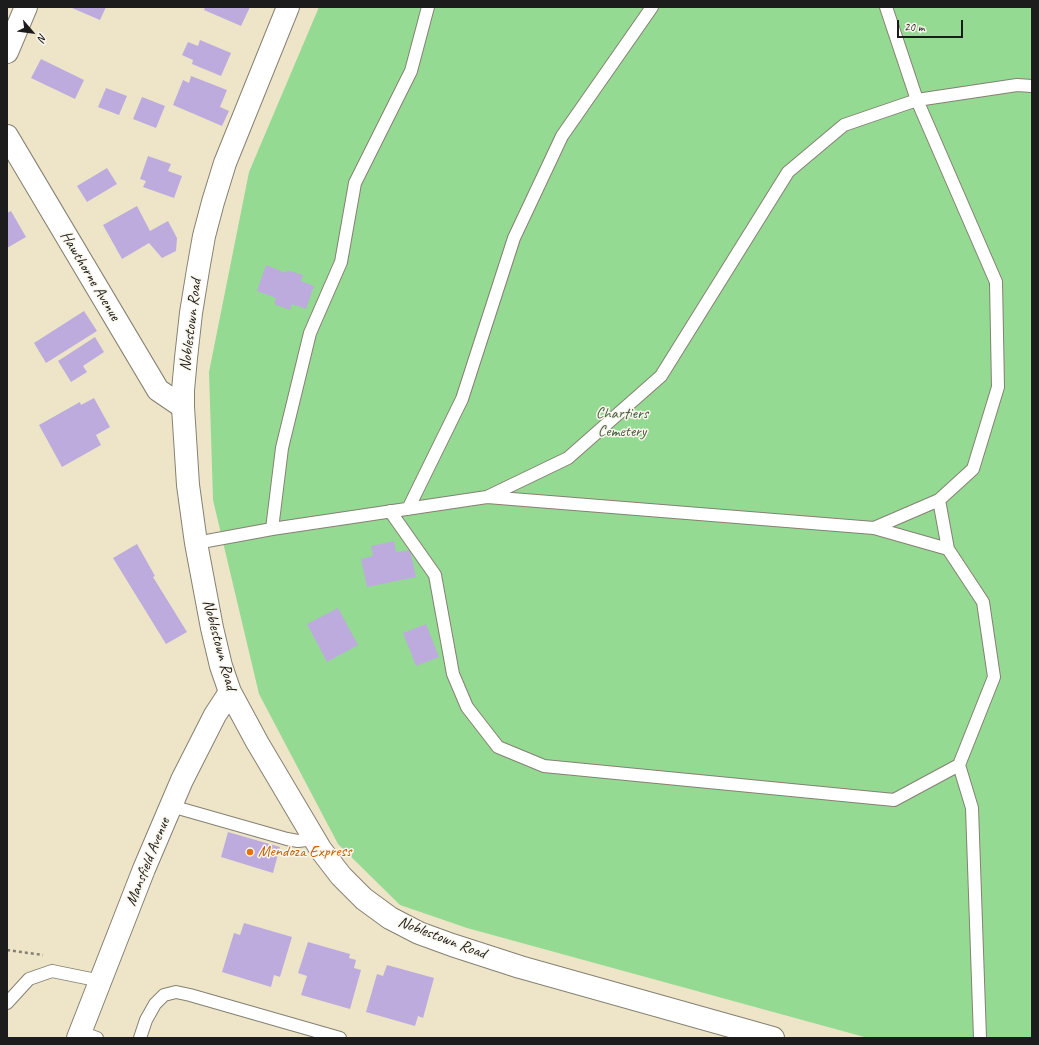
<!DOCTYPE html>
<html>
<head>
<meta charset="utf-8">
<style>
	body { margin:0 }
	#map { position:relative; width:1039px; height:1045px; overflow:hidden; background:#eee5c8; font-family:Caveat,sans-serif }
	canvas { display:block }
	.frame { position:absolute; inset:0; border:8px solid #1c1c1c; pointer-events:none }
	.north { position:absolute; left:12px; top:12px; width:40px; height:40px; -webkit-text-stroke:3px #fbf7ec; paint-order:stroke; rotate:118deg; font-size:11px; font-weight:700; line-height:16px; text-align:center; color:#1c1c1c }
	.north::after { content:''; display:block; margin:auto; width:14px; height:18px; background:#1c1c1c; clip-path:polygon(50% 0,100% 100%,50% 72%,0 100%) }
	.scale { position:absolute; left:897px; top:20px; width:66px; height:18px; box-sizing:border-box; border:2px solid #1c1c1c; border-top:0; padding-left:5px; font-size:12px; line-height:14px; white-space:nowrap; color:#1c1c1c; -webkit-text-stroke:3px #fbf7ec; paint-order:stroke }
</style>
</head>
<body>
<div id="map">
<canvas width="1039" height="1045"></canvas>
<div class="frame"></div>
<div class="north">N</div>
<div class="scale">20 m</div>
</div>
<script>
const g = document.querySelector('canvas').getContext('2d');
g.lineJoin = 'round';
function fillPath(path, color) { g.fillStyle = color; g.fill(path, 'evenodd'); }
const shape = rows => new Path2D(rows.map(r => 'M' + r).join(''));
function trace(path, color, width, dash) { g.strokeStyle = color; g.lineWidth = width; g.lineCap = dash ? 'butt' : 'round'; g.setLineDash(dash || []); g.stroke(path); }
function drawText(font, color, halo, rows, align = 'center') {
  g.font = font + ' Caveat,sans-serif'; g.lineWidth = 3; g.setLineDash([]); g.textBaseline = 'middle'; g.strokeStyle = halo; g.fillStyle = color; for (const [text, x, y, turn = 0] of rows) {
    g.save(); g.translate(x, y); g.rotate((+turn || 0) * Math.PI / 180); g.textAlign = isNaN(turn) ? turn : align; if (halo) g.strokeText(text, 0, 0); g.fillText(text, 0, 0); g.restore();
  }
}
const green = shape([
	[319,7,1032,7,1032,1038,868,1038,467,928,400,905,338,844,259,694,213,500,209,372,249,172]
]);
const building = shape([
	[73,7,106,7,100,20,72,8],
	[205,7,250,7,241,26,204,10],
	[200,40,231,53,221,76,192,64,193,60,182,55,188,42,198,46],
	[41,59,84,80,75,99,31,78],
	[191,76,227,90,220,107,229,111,222,126,173,105,183,80,189,83],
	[106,88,127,96,119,115,98,107],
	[142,97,165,106,156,128,133,119],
	[148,156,171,164,168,171,182,176,174,198,143,187,146,181,140,179],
	[107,168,117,184,87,202,77,186],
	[137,206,150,231,168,221,177,238,176,251,162,258,149,243,122,259,103,225],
	[11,211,26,237,7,248,7,213],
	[266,265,286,273,287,270,303,275,301,281,314,286,306,309,292,304,290,310,274,304,276,298,257,291],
	[84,311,97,331,46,363,34,343],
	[95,337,104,352,83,366,87,372,71,382,58,361],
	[94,398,110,427,96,435,101,445,62,467,39,425,80,402,81,405],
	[394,541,396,552,410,550,416,577,367,587,361,559,373,556,371,546],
	[137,544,155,576,153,577,187,632,166,644,113,558],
	[338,608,358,645,327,662,307,624],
	[426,624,439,657,416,666,403,633],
	[228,832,280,847,273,873,221,857],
	[244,923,292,937,280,977,274,975,271,987,222,972,234,933,240,935],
	[308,942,350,954,349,958,356,960,354,968,361,970,350,1009,301,995,307,976,298,973],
	[387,965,434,978,423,1018,418,1016,415,1026,366,1012,377,974,383,976]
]);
const path = shape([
	[7,950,43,955]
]);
const service = shape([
	[939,500,948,549],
	[408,509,462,399,514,238,562,136,652,7],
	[390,511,435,575,453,674,467,707,498,747,544,766,894,800,959,765,994,677,983,602,948,549,874,528,487,497],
	[874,528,939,500,973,469,998,387,996,282,917,100,886,7],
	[272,529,282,448,310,333,341,262,355,183,411,71,428,7],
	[196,543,272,529,487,497,568,458,661,376,788,172,844,125,917,100,1017,85,1032,86],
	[959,765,972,808,980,1038],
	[171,806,287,839,298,841,315,839],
	[7,1003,29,979,52,971,101,981],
	[80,1032,97,1038],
	[140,1038,146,1020,155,1004,164,995,176,992,190,995,340,1038]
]);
const minor = shape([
	[7,52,26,7],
	[7,136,158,390,183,407]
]);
const secondary = shape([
	[288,7,225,163,213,202,204,236,198,270,191,313,186,358,183,390,183,407,188,485,196,543,212,628,221,666,230,692,257,742,321,850,341,876,364,899,390,918,419,933,452,945,520,967,773,1038],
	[78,1038,144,869,182,780,215,715,230,692]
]);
const markers = [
	[250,852,4,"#e8710a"]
];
const streetNames = [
	["Hawthorne Avenue",90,276,59],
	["Noblestown Road",191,325,-83],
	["Noblestown Road",219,645,75],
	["Mansfield Avenue",148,862,-68],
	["Noblestown Road",442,938,21]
];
const parkNames = [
	["Chartiers",622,414],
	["Cemetery",622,432]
];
const foodNames = [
	["Mendoza Express",258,852]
];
fillPath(green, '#95da93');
fillPath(building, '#bdabde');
trace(service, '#858072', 14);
trace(minor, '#858072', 24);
trace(secondary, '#858072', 24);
trace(path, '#858072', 2.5, [3, 3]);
trace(service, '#fff', 12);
trace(minor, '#fff', 22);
trace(secondary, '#fff', 22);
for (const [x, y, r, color] of markers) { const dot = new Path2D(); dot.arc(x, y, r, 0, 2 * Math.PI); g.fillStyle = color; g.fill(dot); trace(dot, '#fbf7ec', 1.5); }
drawText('16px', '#1c1c1c', '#fbf7ec', streetNames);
drawText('16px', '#465e46', '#fbf7ec', parkNames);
drawText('16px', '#c56008', '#fbf7ec', foodNames, 'left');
</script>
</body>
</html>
